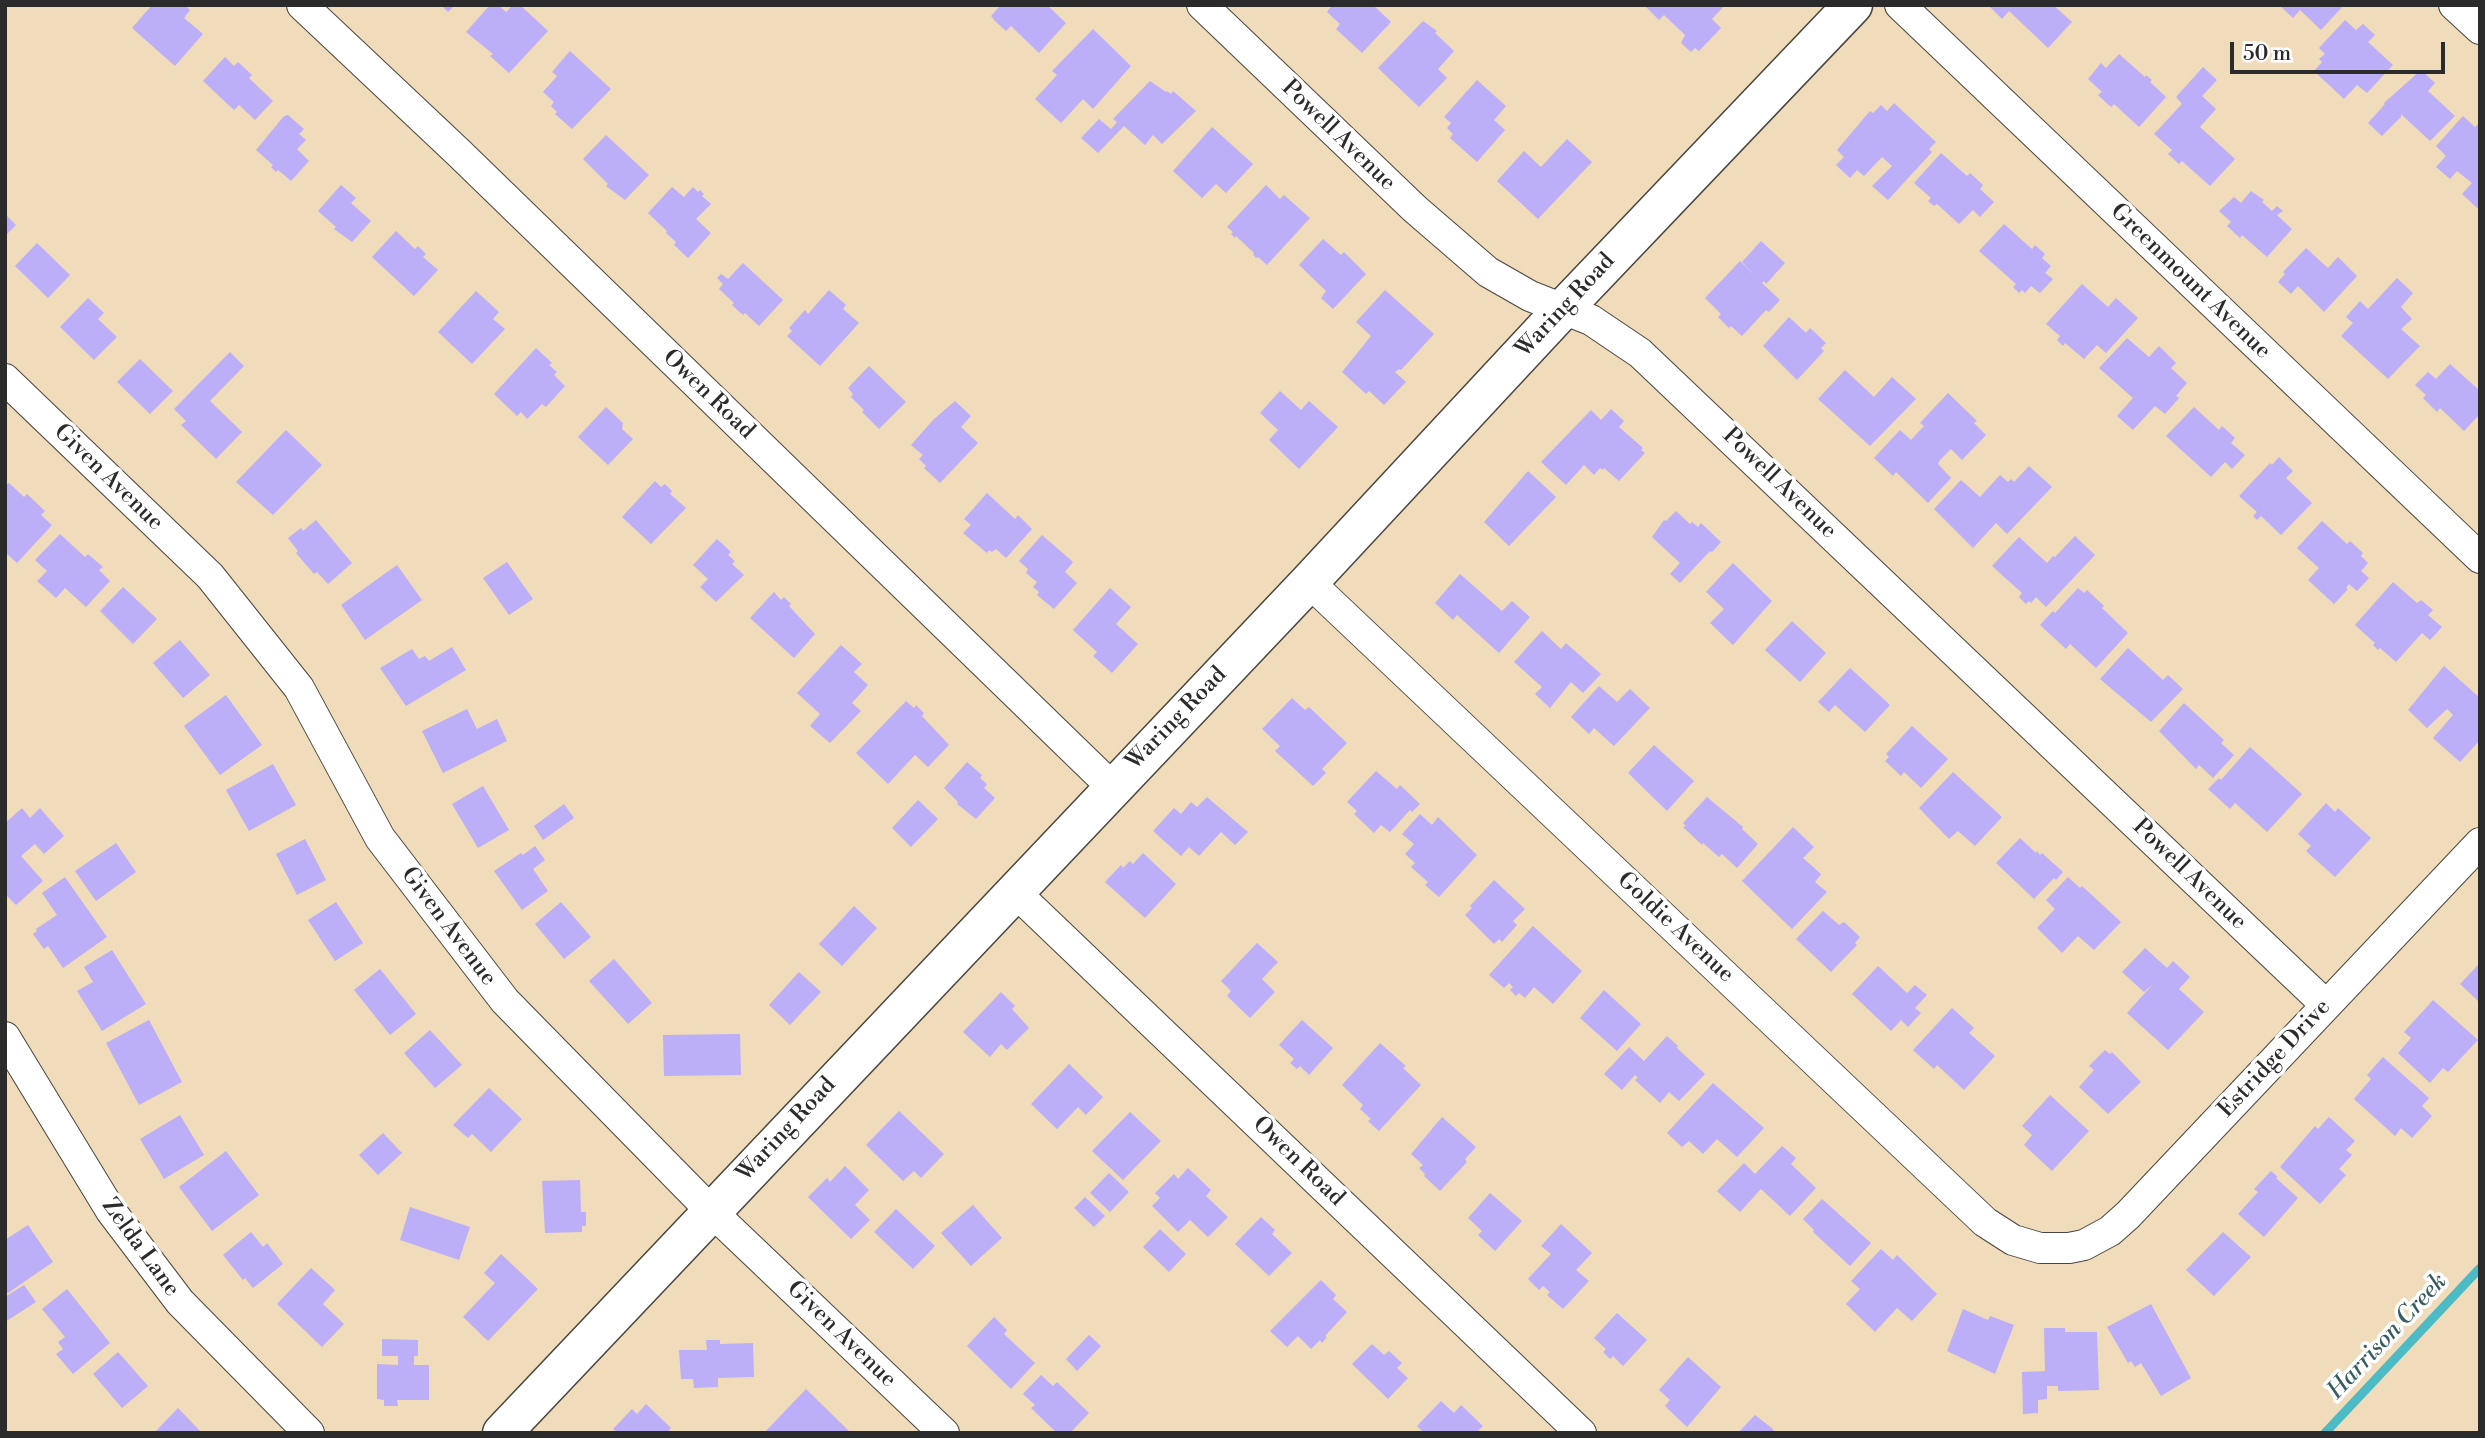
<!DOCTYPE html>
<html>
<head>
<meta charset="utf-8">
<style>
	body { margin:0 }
	#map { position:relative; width:2485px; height:1438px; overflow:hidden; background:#f0dbba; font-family:"Libre Bodoni",serif }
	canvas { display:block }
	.frame { position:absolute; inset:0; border:7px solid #2b2b2b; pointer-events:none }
	.scale { position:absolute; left:2230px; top:42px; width:215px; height:32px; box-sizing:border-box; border:4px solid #2b2b2b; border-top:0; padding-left:9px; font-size:21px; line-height:24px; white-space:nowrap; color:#2b2b2b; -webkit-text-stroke:5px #fff; paint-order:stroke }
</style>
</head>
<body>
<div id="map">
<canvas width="2485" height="1438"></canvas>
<div class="frame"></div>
<div class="scale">50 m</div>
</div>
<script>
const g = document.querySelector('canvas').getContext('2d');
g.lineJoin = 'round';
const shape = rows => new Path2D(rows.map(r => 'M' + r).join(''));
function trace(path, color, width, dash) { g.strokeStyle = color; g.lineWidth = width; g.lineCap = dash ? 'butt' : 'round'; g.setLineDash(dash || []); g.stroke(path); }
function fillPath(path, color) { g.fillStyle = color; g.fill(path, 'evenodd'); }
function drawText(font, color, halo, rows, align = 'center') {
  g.font = font + ' "Libre Bodoni",serif'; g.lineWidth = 7; g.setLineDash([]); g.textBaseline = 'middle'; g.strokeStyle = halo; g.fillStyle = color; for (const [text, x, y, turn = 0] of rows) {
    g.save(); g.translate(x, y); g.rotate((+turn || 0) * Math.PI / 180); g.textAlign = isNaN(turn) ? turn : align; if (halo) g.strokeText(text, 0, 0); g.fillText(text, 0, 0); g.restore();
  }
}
const stream = shape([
	[2325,1433,2480,1268]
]);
const building = shape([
	[152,5,185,5,190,10,184,18,203,34,175,66,132,28],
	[441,5,455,5,448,12],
	[490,5,498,5,506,12,513,5,520,5,548,31,509,73,490,56,493,54,466,32],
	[1001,5,1047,5,1066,23,1039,53,1011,26,1006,31,995,21,991,16],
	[1332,5,1373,5,1391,22,1362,53,1336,29,1340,24,1327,12],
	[1644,5,1725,5,1712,19,1721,28,1699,51,1695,48,1691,52,1681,43,1685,35,1664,15,1659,20],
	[1988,5,2053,5,2072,22,2048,48,2009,11,2002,19],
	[2279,5,2344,5,2321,30,2300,10,2293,18],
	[2345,20,2356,30,2363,24,2375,35,2368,42,2393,65,2367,93,2357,85,2344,99,2314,71,2322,62,2319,59,2325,54,2319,48],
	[1423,21,1437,31,1435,33,1454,51,1438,69,1447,78,1419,107,1378,68],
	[1093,29,1131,66,1093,109,1083,99,1061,123,1035,99,1057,75,1052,71],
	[570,51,611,89,572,129,555,114,557,112,551,106,554,102,543,92,557,76,552,72],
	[2119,54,2145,77,2146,75,2152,80,2150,82,2166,97,2139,127,2114,104,2111,107,2098,95,2102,92,2088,79,2101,63,2106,68],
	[225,57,234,66,238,62,252,75,249,78,273,101,255,120,239,105,234,110,203,81],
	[2203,67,2217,80,2202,96,2216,109,2200,127,2235,159,2210,186,2182,161,2179,164,2168,154,2172,150,2154,134,2182,104,2176,97],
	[2421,70,2435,83,2428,91,2455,116,2430,141,2401,114,2401,117,2382,136,2368,123,2385,104,2384,103],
	[1477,80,1506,106,1494,120,1505,130,1477,162,1450,138,1453,134,1447,128,1451,123,1444,117],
	[1150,81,1166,92,1167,91,1171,94,1173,91,1196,111,1162,144,1153,135,1145,145,1124,126,1098,153,1081,138,1099,119,1111,129,1117,122,1113,119],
	[1894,103,1936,142,1929,149,1932,152,1888,200,1872,186,1892,166,1882,157,1864,176,1857,170,1850,178,1836,165,1844,157,1837,150,1870,111,1873,113,1881,105,1887,111],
	[288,115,304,129,299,134,306,140,297,149,309,161,291,181,278,170,276,172,271,167,273,165,256,150,284,116],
	[2463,116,2475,127,2480,122,2480,206,2477,208,2462,194,2472,183,2457,171,2450,179,2436,167,2446,156,2436,146],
	[1212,127,1253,164,1226,193,1216,184,1202,198,1173,171],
	[606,135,649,175,625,200,606,186,608,184,583,159],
	[1567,139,1592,162,1538,219,1497,181,1524,151,1541,167],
	[1941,153,1967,176,1970,173,1983,185,1980,189,1994,202,1980,217,1973,210,1959,224,1937,204,1934,206,1928,201,1931,198,1914,183],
	[341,185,356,198,351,203,371,221,352,242,334,229,336,227,318,211],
	[1266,185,1280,199,1284,195,1310,218,1267,265,1258,257,1256,258,1253,254,1254,253,1236,236,1235,238,1231,234,1233,232,1227,227],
	[672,187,684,197,693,187,698,192,700,190,704,194,702,196,711,204,696,219,711,233,688,258,674,245,676,242,666,233,667,231,648,213],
	[2251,191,2264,200,2262,202,2272,211,2277,206,2283,211,2277,215,2292,229,2267,257,2242,235,2240,238,2227,226,2231,222,2219,211,2234,197,2241,203],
	[5,214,16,225,5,236],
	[2004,224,2032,249,2035,245,2045,254,2042,258,2051,266,2045,273,2053,279,2040,293,2031,286,2025,293,2022,290,2019,293,2013,287,2016,284,1979,251],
	[396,231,415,249,418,246,426,254,423,257,438,270,414,296,372,257],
	[1323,239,1341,255,1344,252,1366,274,1333,309,1321,298,1326,291,1299,265],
	[1761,241,1785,263,1766,284,1764,281,1762,283,1780,300,1769,312,1766,310,1742,336,1731,326,1729,328,1718,317,1721,314,1705,298,1740,261,1756,277,1742,262],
	[37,243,70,275,48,298,15,266],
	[2306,248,2328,268,2338,257,2357,276,2324,312,2298,286,2291,294,2278,282,2285,274,2283,272],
	[743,263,783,300,759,326,745,313,743,315,732,305,734,303,719,289,723,284,717,278,721,274,728,279],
	[2397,278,2413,293,2401,307,2412,319,2401,329,2420,346,2388,379,2341,336,2353,323,2346,317,2360,301,2368,309],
	[2082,284,2108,307,2116,298,2138,318,2106,353,2097,345,2084,359,2065,343,2063,346,2057,340,2060,336,2046,324],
	[829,290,846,305,843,309,859,323,820,366,787,336,792,331,789,328,805,310,808,314],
	[1385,290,1434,334,1401,370,1399,369,1395,372,1406,382,1384,405,1369,391,1366,394,1342,372,1371,336,1356,322],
	[476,291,499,312,493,319,505,329,472,364,438,332],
	[88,298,104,313,98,319,117,337,94,360,60,327],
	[1789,317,1806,333,1810,328,1826,343,1821,348,1824,351,1797,380,1763,346],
	[2127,338,2149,357,2159,346,2176,363,2171,368,2187,383,2176,396,2179,398,2165,414,2155,406,2133,430,2117,416,2133,398,2099,368],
	[536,348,552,363,549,365,557,372,554,375,565,386,546,407,542,404,527,419,521,412,517,416,494,394],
	[230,352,244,366,210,401,242,432,216,459,181,425,186,421,174,409],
	[140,359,173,391,150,414,117,382],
	[2450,364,2480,391,2480,414,2464,431,2440,408,2437,412,2423,398,2426,395,2415,385,2428,372,2436,379],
	[869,366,906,402,879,429,862,412,864,410,851,397,853,394,848,388],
	[1845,370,1874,397,1892,377,1916,399,1870,446,1818,399],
	[1280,391,1301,410,1309,401,1338,427,1299,469,1269,440,1278,430,1260,413],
	[1948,393,1977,421,1974,423,1986,435,1962,460,1951,449,1940,460,1938,464,1951,478,1928,503,1896,472,1893,476,1874,458,1900,430,1911,440,1924,426,1920,423],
	[955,401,971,416,961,427,978,443,940,483,924,468,926,466,919,459,923,455,911,445,933,420],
	[606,407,623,423,622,429,633,439,608,465,578,437],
	[2194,407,2219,430,2222,426,2235,438,2231,443,2245,455,2232,469,2225,462,2211,477,2166,436],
	[1611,409,1624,421,1619,427,1643,448,1641,450,1645,453,1619,481,1604,468,1603,470,1600,468,1594,475,1584,465,1566,485,1541,462,1591,410,1601,420],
	[286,430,322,465,273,515,236,482],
	[2279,457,2293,471,2286,478,2312,503,2281,535,2261,516,2257,520,2253,516,2257,512,2239,496,2270,463,2272,465],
	[2029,466,2052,487,2007,534,1996,523,1973,548,1934,509,1961,480,1980,497,2000,475,2008,482,2011,479,2014,482],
	[1528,471,1556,497,1509,546,1484,522],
	[655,481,661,487,665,484,672,491,670,494,686,508,651,544,622,517],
	[9,483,24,497,27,494,45,511,41,515,52,525,17,563,5,552,5,486],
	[987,493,1015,519,1018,515,1032,529,1006,558,996,549,992,552,989,550,987,553,963,533,971,525,964,519],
	[1676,511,1690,524,1692,522,1698,527,1701,523,1721,542,1712,552,1710,551,1680,583,1670,574,1680,563,1652,537,1664,520,1666,521],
	[316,520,352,563,328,584,317,572,314,574,296,553,298,551,288,538,301,528,303,531],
	[2322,521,2347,544,2350,541,2363,553,2361,556,2368,563,2361,571,2369,578,2357,591,2349,584,2346,588,2348,589,2334,604,2308,580,2319,568,2297,548],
	[60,534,85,557,88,554,103,567,99,570,110,581,86,607,65,588,56,598,37,581,47,571,35,560],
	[1042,535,1073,562,1065,572,1077,583,1054,609,1037,595,1039,592,1033,587,1037,582,1026,573,1028,569,1019,561],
	[2075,536,2095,555,2046,607,2036,597,2031,603,2029,601,2026,604,2019,597,2022,593,1992,566,2019,537,2047,563,2053,556,2055,557],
	[717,539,731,552,728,555,735,561,732,564,744,575,716,602,700,587,708,579,693,565],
	[507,562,533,599,509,615,483,578],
	[1733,563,1772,601,1733,645,1710,623,1724,609,1706,592],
	[397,565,422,600,365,640,341,605],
	[1460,574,1502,611,1512,601,1530,617,1499,653,1457,615,1453,620,1435,603],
	[2393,582,2417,603,2421,600,2433,610,2428,615,2442,627,2430,640,2422,633,2396,662,2380,648,2378,650,2373,645,2375,643,2355,625],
	[123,587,157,619,133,644,100,611],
	[1110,588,1131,607,1116,624,1138,644,1112,673,1093,656,1097,652,1073,630],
	[2078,588,2084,593,2087,590,2104,606,2102,608,2128,633,2096,668,2070,644,2066,649,2040,625,2053,611,2055,613],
	[774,592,781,600,784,597,791,604,789,606,815,634,794,658,750,618],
	[1792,621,1826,653,1800,682,1765,650],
	[1542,631,1561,649,1566,643,1601,674,1583,693,1571,682,1550,708,1535,694,1542,687,1514,662],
	[180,640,210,675,183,698,153,663],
	[841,645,862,664,854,672,868,685,852,703,861,711,830,743,810,726,820,714,797,693],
	[452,647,466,670,406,706,380,668,412,649,419,659,425,656,429,661],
	[2128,648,2163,680,2168,675,2183,689,2151,722,2100,679],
	[2444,666,2480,698,2480,740,2460,762,2433,738,2453,715,2447,709,2427,728,2408,710],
	[1850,668,1890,705,1865,732,1835,705,1829,712,1818,702],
	[1599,686,1617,702,1630,689,1650,708,1614,746,1594,728,1589,734,1571,717],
	[226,695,262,745,220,775,184,726],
	[1292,698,1305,710,1309,707,1347,743,1322,769,1326,773,1313,786,1275,751,1280,746,1262,729],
	[906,701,914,708,916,705,924,713,922,716,949,745,928,767,915,755,888,784,856,753],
	[2184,703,2224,740,2221,743,2234,755,2213,778,2199,765,2196,769,2159,731],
	[467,709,477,729,497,719,507,741,443,773,422,731],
	[1912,726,1948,759,1921,788,1904,772,1901,776,1885,761,1889,757,1886,754],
	[1654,745,1694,781,1667,811,1628,773],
	[2250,747,2302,794,2267,832,2235,803,2230,809,2208,789,2219,778,2221,780],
	[967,762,982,775,980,778,987,784,984,788,995,798,976,819,957,804,958,802,944,788],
	[273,764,296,805,249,831,226,790],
	[1376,771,1397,789,1400,785,1420,804,1412,812,1410,810,1390,832,1381,825,1374,833,1354,814,1357,811,1347,802],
	[1953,772,2002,817,1975,846,1958,831,1949,839,1919,808],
	[483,786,509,830,478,848,452,804],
	[1207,797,1248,832,1235,845,1221,832,1199,856,1189,847,1181,856,1153,831,1174,808,1181,814,1191,802,1197,807],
	[1707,797,1743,827,1742,829,1758,844,1737,868,1722,854,1719,857,1703,843,1702,845,1683,827,1686,826,1683,823],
	[918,800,938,819,911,847,892,828],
	[2326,803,2335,812,2338,808,2371,838,2335,877,2306,851,2311,846,2298,834],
	[564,804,574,818,543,840,534,826],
	[22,808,30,818,40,808,64,836,44,854,35,844,21,856,43,881,16,905,5,894,5,823],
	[1420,814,1432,825,1438,817,1477,855,1439,897,1425,885,1428,882,1411,867,1415,863,1405,854,1414,844,1402,834],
	[1793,827,1814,847,1803,858,1821,874,1815,882,1827,892,1792,929,1742,881],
	[2020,838,2036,853,2037,851,2040,855,2042,853,2063,872,2056,880,2054,878,2034,899,1996,863],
	[305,839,326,880,297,895,276,854],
	[116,843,136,872,96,901,75,871],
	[535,846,545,860,533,869,548,891,522,910,494,871,521,853,523,855],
	[1143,853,1176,884,1145,918,1105,882,1121,865,1123,868,1130,861,1133,864],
	[65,877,107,937,63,968,48,946,44,949,33,934,37,931,36,929,57,915,42,893],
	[2068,877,2080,888,2082,886,2121,922,2094,950,2078,936,2062,953,2037,928,2055,909,2046,900],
	[1494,880,1525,909,1513,921,1517,925,1502,942,1499,939,1494,944,1465,915,1472,908,1470,906],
	[336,902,363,943,335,961,308,920],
	[561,902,591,937,564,959,535,924],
	[854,906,877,928,842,966,819,944],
	[1823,911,1839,925,1844,922,1860,937,1855,943,1857,945,1831,972,1796,939],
	[1533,926,1582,971,1553,1004,1534,987,1525,998,1519,993,1516,996,1510,990,1513,987,1509,983,1504,988,1489,975],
	[1257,943,1278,962,1262,979,1275,992,1250,1018,1227,996,1231,991,1221,981],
	[2145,948,2167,968,2173,961,2190,977,2179,989,2204,1012,2168,1050,2127,1013,2153,984,2144,992,2122,972],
	[112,950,146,1004,102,1031,77,991,93,982,84,967],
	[614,959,652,1003,628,1024,589,981],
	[2480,963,2480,1003,2460,984],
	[1878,966,1907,993,1915,985,1927,995,1915,1008,1921,1013,1908,1027,1901,1020,1891,1031,1852,994],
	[380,969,416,1014,390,1035,354,990],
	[799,972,821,992,790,1025,769,1005],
	[1604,990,1641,1024,1617,1051,1580,1018],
	[1001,992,1015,1006,1012,1009,1029,1028,1007,1050,1001,1044,990,1057,963,1032],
	[2433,1000,2478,1040,2448,1072,2443,1068,2430,1083,2398,1053,2411,1038,2404,1032],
	[1952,1008,1974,1028,1969,1033,1995,1056,1964,1090,1937,1065,1934,1069,1913,1050],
	[149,1020,182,1082,139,1105,106,1043],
	[1302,1020,1333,1048,1309,1075,1300,1066,1297,1069,1290,1063,1294,1059,1279,1045],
	[430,1030,462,1065,435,1088,404,1053],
	[740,1034,741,1075,664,1076,663,1035],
	[1667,1036,1678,1046,1677,1048,1705,1074,1679,1101,1669,1092,1660,1103,1635,1080,1638,1078,1635,1075,1622,1090,1604,1074,1629,1047,1644,1061],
	[1380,1043,1406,1066,1403,1068,1421,1085,1379,1131,1368,1121,1371,1119,1360,1109,1363,1105,1342,1085],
	[2105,1050,2110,1054,2112,1052,2141,1082,2108,1114,2079,1087,2094,1070,2089,1066],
	[2383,1057,2429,1098,2422,1106,2432,1116,2412,1138,2401,1128,2395,1136,2354,1099,2371,1079,2367,1075],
	[1069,1064,1103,1097,1086,1115,1078,1107,1057,1129,1031,1104],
	[1713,1083,1764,1128,1737,1157,1717,1139,1703,1154,1689,1141,1682,1147,1667,1133],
	[489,1088,522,1119,491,1152,472,1134,468,1138,453,1125],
	[2050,1095,2089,1131,2052,1171,2024,1145,2032,1135,2022,1126],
	[899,1111,944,1154,921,1178,914,1171,903,1181,866,1145],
	[1130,1112,1161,1141,1123,1180,1092,1151],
	[180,1115,204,1155,164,1179,140,1139],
	[1442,1117,1476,1147,1465,1159,1467,1162,1440,1191,1424,1176,1425,1174,1419,1168,1423,1165,1411,1154],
	[2329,1117,2355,1141,2346,1150,2352,1155,2339,1169,2346,1175,2320,1204,2280,1167,2315,1126,2318,1129],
	[383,1133,402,1153,378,1175,359,1155],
	[1782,1146,1796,1158,1791,1164,1816,1188,1790,1216,1761,1189,1740,1212,1717,1191,1744,1163,1755,1174],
	[226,1151,259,1195,212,1231,179,1187],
	[845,1166,869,1190,855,1205,870,1220,851,1239,808,1197,827,1178,830,1182],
	[1188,1168,1211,1190,1206,1196,1228,1217,1208,1237,1190,1220,1178,1232,1152,1206,1160,1198,1155,1193,1174,1174,1178,1179],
	[2271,1171,2278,1177,2276,1178,2298,1198,2264,1237,2238,1214,2258,1192,2254,1189],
	[1109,1173,1129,1192,1110,1212,1090,1193],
	[580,1180,581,1212,586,1212,586,1226,582,1226,582,1232,545,1233,542,1181],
	[1490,1193,1522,1221,1495,1251,1478,1235,1482,1231,1468,1218],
	[1085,1197,1105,1216,1094,1227,1074,1208],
	[1822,1199,1871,1243,1850,1266,1813,1232,1814,1230,1803,1219],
	[973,1205,1002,1238,971,1266,941,1233],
	[410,1207,470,1227,459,1260,400,1240],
	[896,1209,935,1246,913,1269,874,1232],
	[1261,1217,1275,1230,1272,1234,1292,1253,1269,1276,1235,1244],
	[1561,1224,1592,1253,1576,1270,1589,1281,1563,1309,1547,1295,1550,1292,1543,1286,1539,1290,1528,1279,1551,1254,1541,1246],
	[28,1225,53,1262,8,1293,5,1289,5,1240],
	[1160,1229,1186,1254,1169,1272,1143,1247],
	[251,1232,263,1247,267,1243,283,1264,253,1288,245,1278,243,1280,223,1255],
	[2223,1232,2251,1257,2214,1296,2186,1270],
	[1881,1249,1893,1260,1897,1255,1937,1294,1912,1321,1897,1308,1875,1332,1846,1304,1860,1289,1851,1281],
	[501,1254,538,1289,488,1341,463,1317,495,1283,484,1273],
	[311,1268,335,1290,323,1304,344,1324,322,1347,277,1304],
	[1321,1280,1336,1295,1333,1299,1347,1312,1325,1336,1327,1337,1322,1343,1320,1340,1311,1349,1298,1336,1287,1347,1270,1331],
	[24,1285,36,1302,5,1322,5,1297],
	[67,1289,110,1343,73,1374,56,1354,63,1349,58,1342,65,1337,42,1309],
	[2151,1304,2191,1378,2161,1396,2141,1363,2135,1367,2131,1361,2128,1363,2107,1327],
	[1963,1309,1988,1320,1990,1316,2014,1325,1995,1374,1947,1351],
	[1617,1313,1647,1340,1623,1366,1613,1356,1610,1359,1603,1352,1606,1349,1594,1338],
	[994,1317,1007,1330,1004,1334,1035,1363,1011,1389,967,1346],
	[2044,1328,2065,1328,2065,1332,2097,1332,2099,1390,2058,1391,2058,1386,2047,1386,2047,1399,2038,1400,2038,1413,2023,1414,2022,1372,2045,1371],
	[1089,1335,1101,1346,1077,1371,1066,1359],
	[382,1339,418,1340,418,1356,414,1356,414,1365,429,1365,429,1400,397,1400,398,1406,384,1406,384,1400,377,1399,377,1364,398,1365,398,1356,382,1356],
	[706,1340,720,1340,720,1344,753,1343,754,1377,718,1378,718,1387,694,1388,693,1379,681,1379,679,1350,707,1350],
	[1372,1344,1384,1355,1389,1351,1402,1363,1397,1368,1408,1378,1388,1399,1352,1364],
	[118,1352,148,1386,122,1408,93,1374],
	[1688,1357,1721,1387,1687,1427,1665,1406,1670,1400,1659,1390],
	[1041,1375,1053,1386,1057,1382,1089,1413,1070,1433,1057,1433,1031,1408,1035,1405,1023,1394],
	[806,1389,851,1433,764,1433],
	[1441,1401,1454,1413,1461,1405,1483,1426,1476,1433,1424,1433,1417,1426],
	[646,1404,671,1428,667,1433,618,1433,613,1429,632,1409,637,1414],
	[178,1408,202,1433,154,1433],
	[1755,1415,1773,1429,1774,1433,1738,1433]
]);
const street = shape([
	[302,5,459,153,1112,787],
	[1202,5,1415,209,1488,272,1530,296,1591,320,1640,353,2326,1005],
	[1900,5,2480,558],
	[2454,5,2480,29],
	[5,379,210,576,299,688,380,838,505,1001,711,1211,944,1433],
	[1309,582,1985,1222,2013,1240,2040,1248,2069,1248,2084,1245,2110,1231,2128,1215,2480,843],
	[1014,891,1581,1433],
	[5,1037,111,1211,180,1302,309,1433]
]);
const secondary = shape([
	[502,1433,1309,582,1564,308,1853,5]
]);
const streetNames = [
	["Powell Avenue",1338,136,44],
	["Greenmount Avenue",2190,282,44],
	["Waring Road",1566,306,-47],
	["Owen Road",708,395,44],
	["Given Avenue",108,478,44],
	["Powell Avenue",1779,484,44],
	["Waring Road",1177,719,-46],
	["Powell Avenue",2189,875,44],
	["Given Avenue",448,927,53],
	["Goldie Avenue",1675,928,43],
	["Estridge Drive",2275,1059,-47],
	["Waring Road",787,1130,-47],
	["Owen Road",1298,1162,44],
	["Zelda Lane",140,1248,54],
	["Given Avenue",841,1335,44]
];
const waterNames = [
	["Harrison Creek",2388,1337,-47]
];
trace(stream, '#4dbbc5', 9);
fillPath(building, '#bcaef7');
trace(street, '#494540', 32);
trace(secondary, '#494540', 41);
trace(street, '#fff', 30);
trace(secondary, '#fff', 38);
drawText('23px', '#2b2b2b', '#fff', streetNames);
drawText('italic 24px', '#375d61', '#fff', waterNames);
</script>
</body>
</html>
